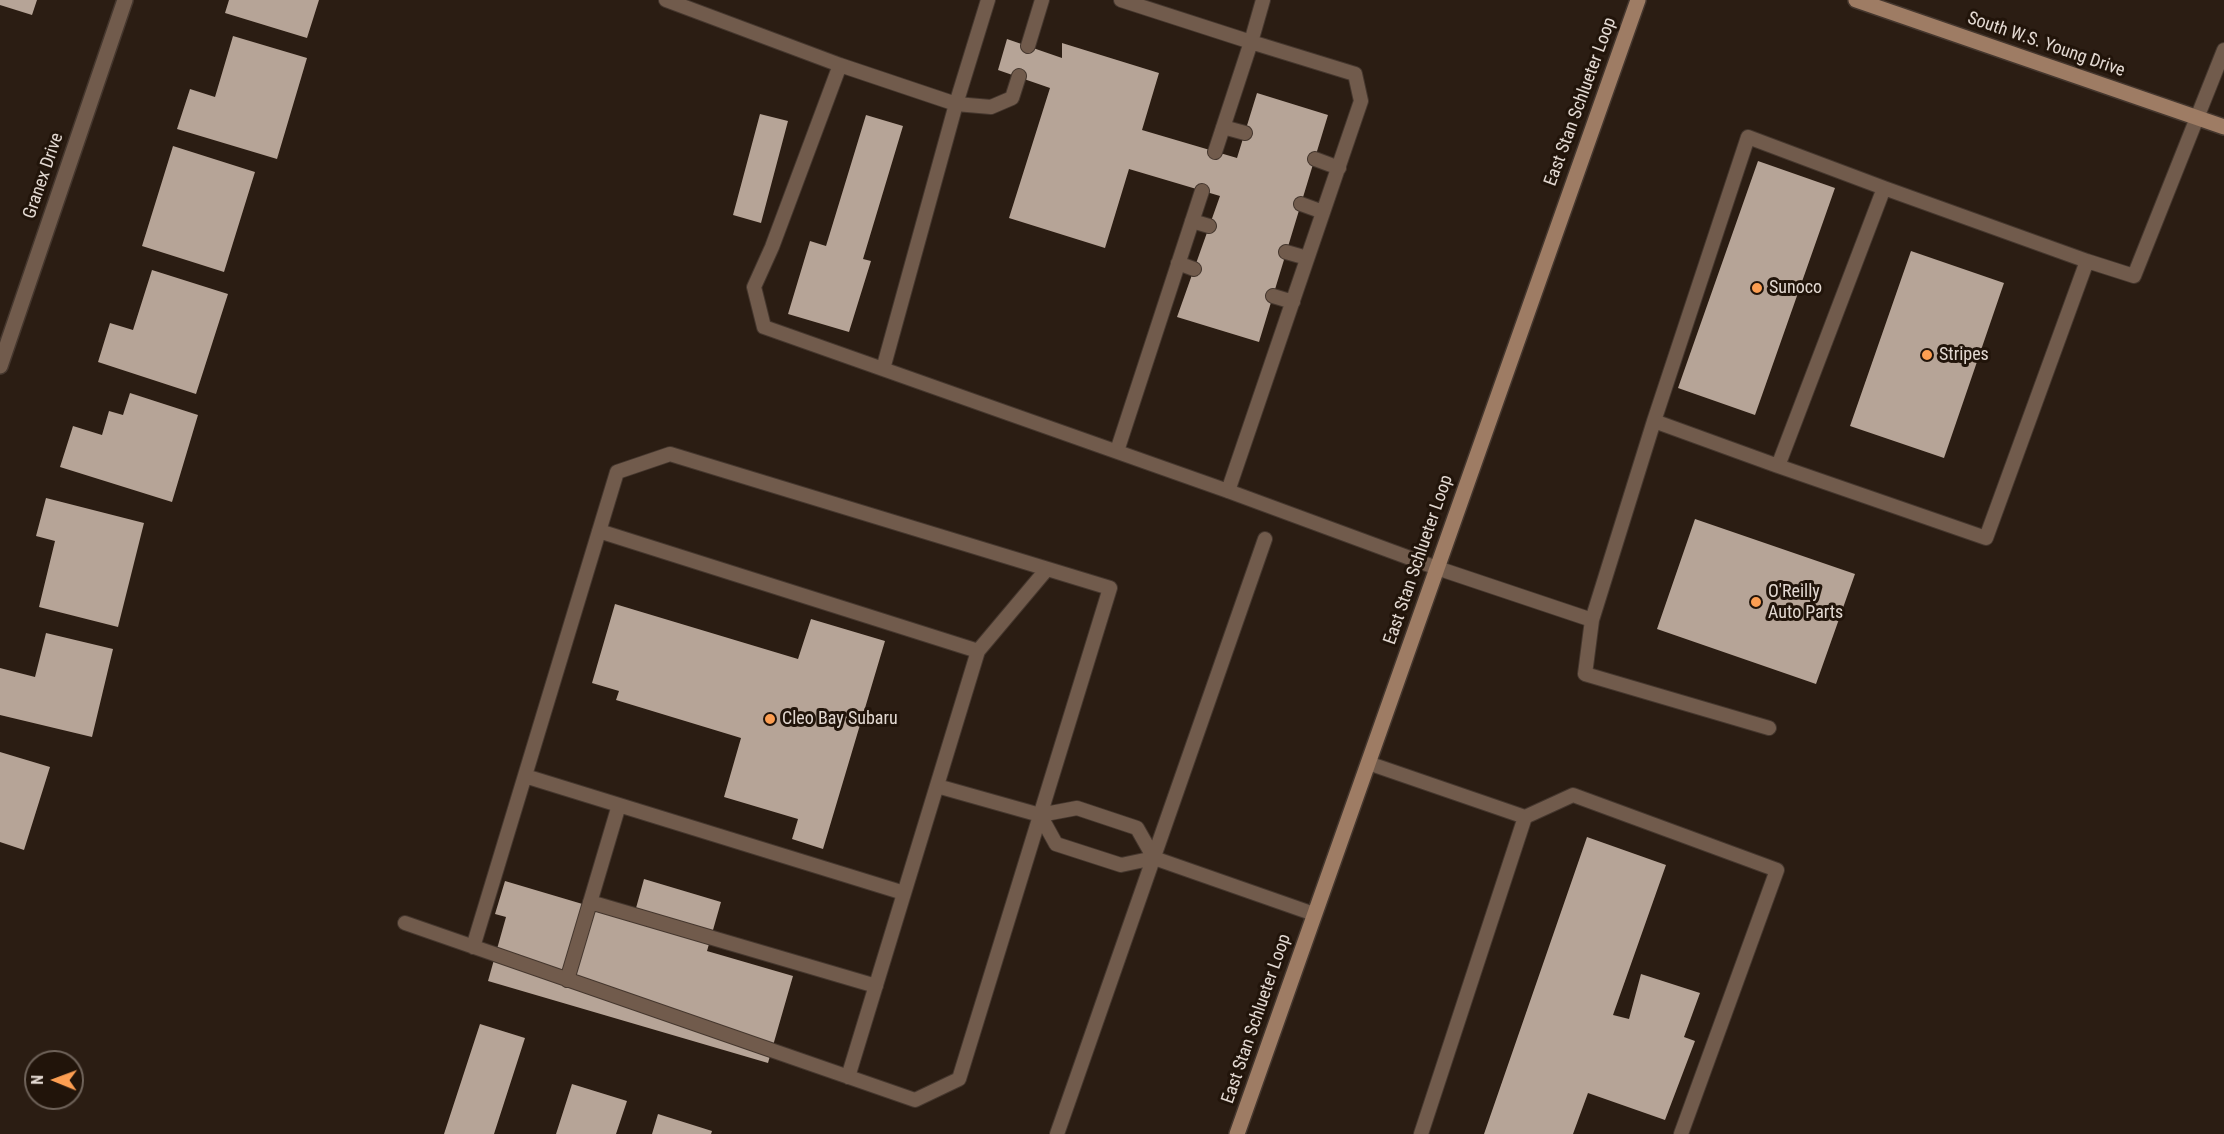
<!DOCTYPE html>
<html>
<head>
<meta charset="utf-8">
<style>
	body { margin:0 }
	#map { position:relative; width:2224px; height:1134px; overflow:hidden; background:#2b1d13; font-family:"Roboto Condensed",sans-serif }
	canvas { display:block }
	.north { position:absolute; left:24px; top:1050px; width:60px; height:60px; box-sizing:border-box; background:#21140a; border:2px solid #6f635a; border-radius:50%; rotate:271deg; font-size:16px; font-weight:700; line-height:24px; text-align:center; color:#e3d9d2 }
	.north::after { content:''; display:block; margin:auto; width:21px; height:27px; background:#fc9e52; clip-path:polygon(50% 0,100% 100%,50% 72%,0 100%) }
</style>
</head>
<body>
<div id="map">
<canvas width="2224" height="1134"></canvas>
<div class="north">N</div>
</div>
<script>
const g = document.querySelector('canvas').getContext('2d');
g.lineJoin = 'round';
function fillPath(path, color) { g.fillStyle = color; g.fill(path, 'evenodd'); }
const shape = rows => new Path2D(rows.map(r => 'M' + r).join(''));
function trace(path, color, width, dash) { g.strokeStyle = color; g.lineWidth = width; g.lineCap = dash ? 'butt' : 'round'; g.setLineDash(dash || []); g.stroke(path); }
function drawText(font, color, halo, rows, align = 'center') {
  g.font = font + ' "Roboto Condensed",sans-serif'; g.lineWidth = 6; g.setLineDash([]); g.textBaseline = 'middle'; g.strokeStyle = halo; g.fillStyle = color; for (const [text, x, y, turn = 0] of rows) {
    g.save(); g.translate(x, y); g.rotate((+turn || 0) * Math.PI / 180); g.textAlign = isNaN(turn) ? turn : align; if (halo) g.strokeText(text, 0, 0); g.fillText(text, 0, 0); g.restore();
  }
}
const building = shape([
	[0,0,37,0,32,15,0,5],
	[229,0,319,0,307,38,225,13],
	[233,36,307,58,277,159,177,129,190,89,215,97],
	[1007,39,1062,58,1062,43,1159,73,1142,130,1237,158,1257,93,1328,115,1259,342,1177,317,1220,196,1129,169,1105,248,1009,218,1050,88,998,70],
	[760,114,788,121,761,223,733,215],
	[866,115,903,126,863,259,871,261,849,332,788,314,810,241,826,246],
	[173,146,255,172,224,272,142,246],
	[1758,161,1835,188,1755,415,1678,388],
	[1911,251,2004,283,1944,458,1850,426],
	[152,270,228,294,196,394,98,362,110,323,133,330],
	[130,393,198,415,172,502,60,467,73,426,102,435,109,411,123,415],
	[46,498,144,523,118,627,39,607,55,541,36,536],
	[1695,519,1855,574,1816,684,1657,629],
	[615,604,798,659,811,619,885,641,823,849,792,839,798,819,724,797,741,738,616,700,619,691,592,683],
	[46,633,113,649,92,737,0,715,0,668,35,677],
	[0,752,50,767,24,850,0,842],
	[1587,837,1666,865,1613,1015,1629,1019,1641,974,1700,993,1684,1037,1695,1041,1665,1120,1588,1093,1573,1134,1484,1134],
	[644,879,721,902,707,951,793,976,768,1063,488,981,506,917,495,914,505,881,633,919],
	[480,1024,525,1038,494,1134,444,1134],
	[572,1084,627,1101,616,1134,556,1134],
	[658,1114,712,1131,711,1134,652,1134]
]);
const lane = shape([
	[666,0,840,65,772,247,754,287,764,327,1228,491,1437,568,1592,620,1654,421],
	[1121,0,1251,42,1215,152],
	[1028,46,1042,0],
	[840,65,956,104,988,0],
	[1223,127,1245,133],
	[1315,159,1339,168],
	[1301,204,1323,212],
	[1192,221,1209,226],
	[1286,252,1307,258],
	[2087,261,1986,538,1778,466,1884,188,2087,261,2134,276,2224,50],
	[1178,263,1194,269],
	[1273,296,1293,302],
	[883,369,956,104,991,107,1012,98,1019,76],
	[1117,451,1202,191],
	[1778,466,1654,421,1748,137,1884,188],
	[1228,491,1361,101,1355,74,1251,42,1263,0],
	[599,531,978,651],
	[1592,620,1585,674,1769,728],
	[1368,763,1525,817,1573,795,1777,870,1681,1134],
	[525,776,904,893],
	[937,786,1040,815,1077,808,1137,828,1154,858],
	[1040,815,1056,844,1121,865,1154,858,1314,914],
	[590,902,876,986],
	[405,923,915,1100,959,1079,1110,588,670,454,617,472,473,947],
	[567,980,619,805],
	[848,1077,978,651,1047,569],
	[1057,1134,1265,539],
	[1421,1134,1525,817]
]);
const street = shape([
	[0,366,125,0]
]);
const secondary = shape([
	[1856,0,2224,127],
	[1237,1134,1638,0]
]);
const markers = [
	[1757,288,6,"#fc9e52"],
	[1927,355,6,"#fc9e52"],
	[1756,602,6,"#fc9e52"],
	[770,719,6,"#fc9e52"]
];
const streetNames = [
	["South W.S. Young Drive",2046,45,19],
	["East Stan Schlueter Loop",1581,102,-70],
	["Granex Drive",44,176,-71],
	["East Stan Schlueter Loop",1419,560,-71],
	["East Stan Schlueter Loop",1257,1019,-71]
];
const poiNames = [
	["Sunoco",1769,288],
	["Stripes",1939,355],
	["O'Reilly",1768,592],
	["Auto Parts",1768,613],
	["Cleo Bay Subaru",782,719]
];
fillPath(building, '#b6a497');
trace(lane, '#45372e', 16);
trace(street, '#45372e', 18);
trace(secondary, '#45372e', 18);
trace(lane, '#715b4c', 14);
trace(street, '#715b4c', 15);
trace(secondary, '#9e7c64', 15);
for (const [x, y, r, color] of markers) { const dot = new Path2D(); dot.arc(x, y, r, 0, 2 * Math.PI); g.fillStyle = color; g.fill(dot); trace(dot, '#21140a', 2); }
drawText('18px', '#e3d9d2', '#21140a', streetNames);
drawText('18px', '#e3d9d2', '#21140a', poiNames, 'left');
</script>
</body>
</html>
